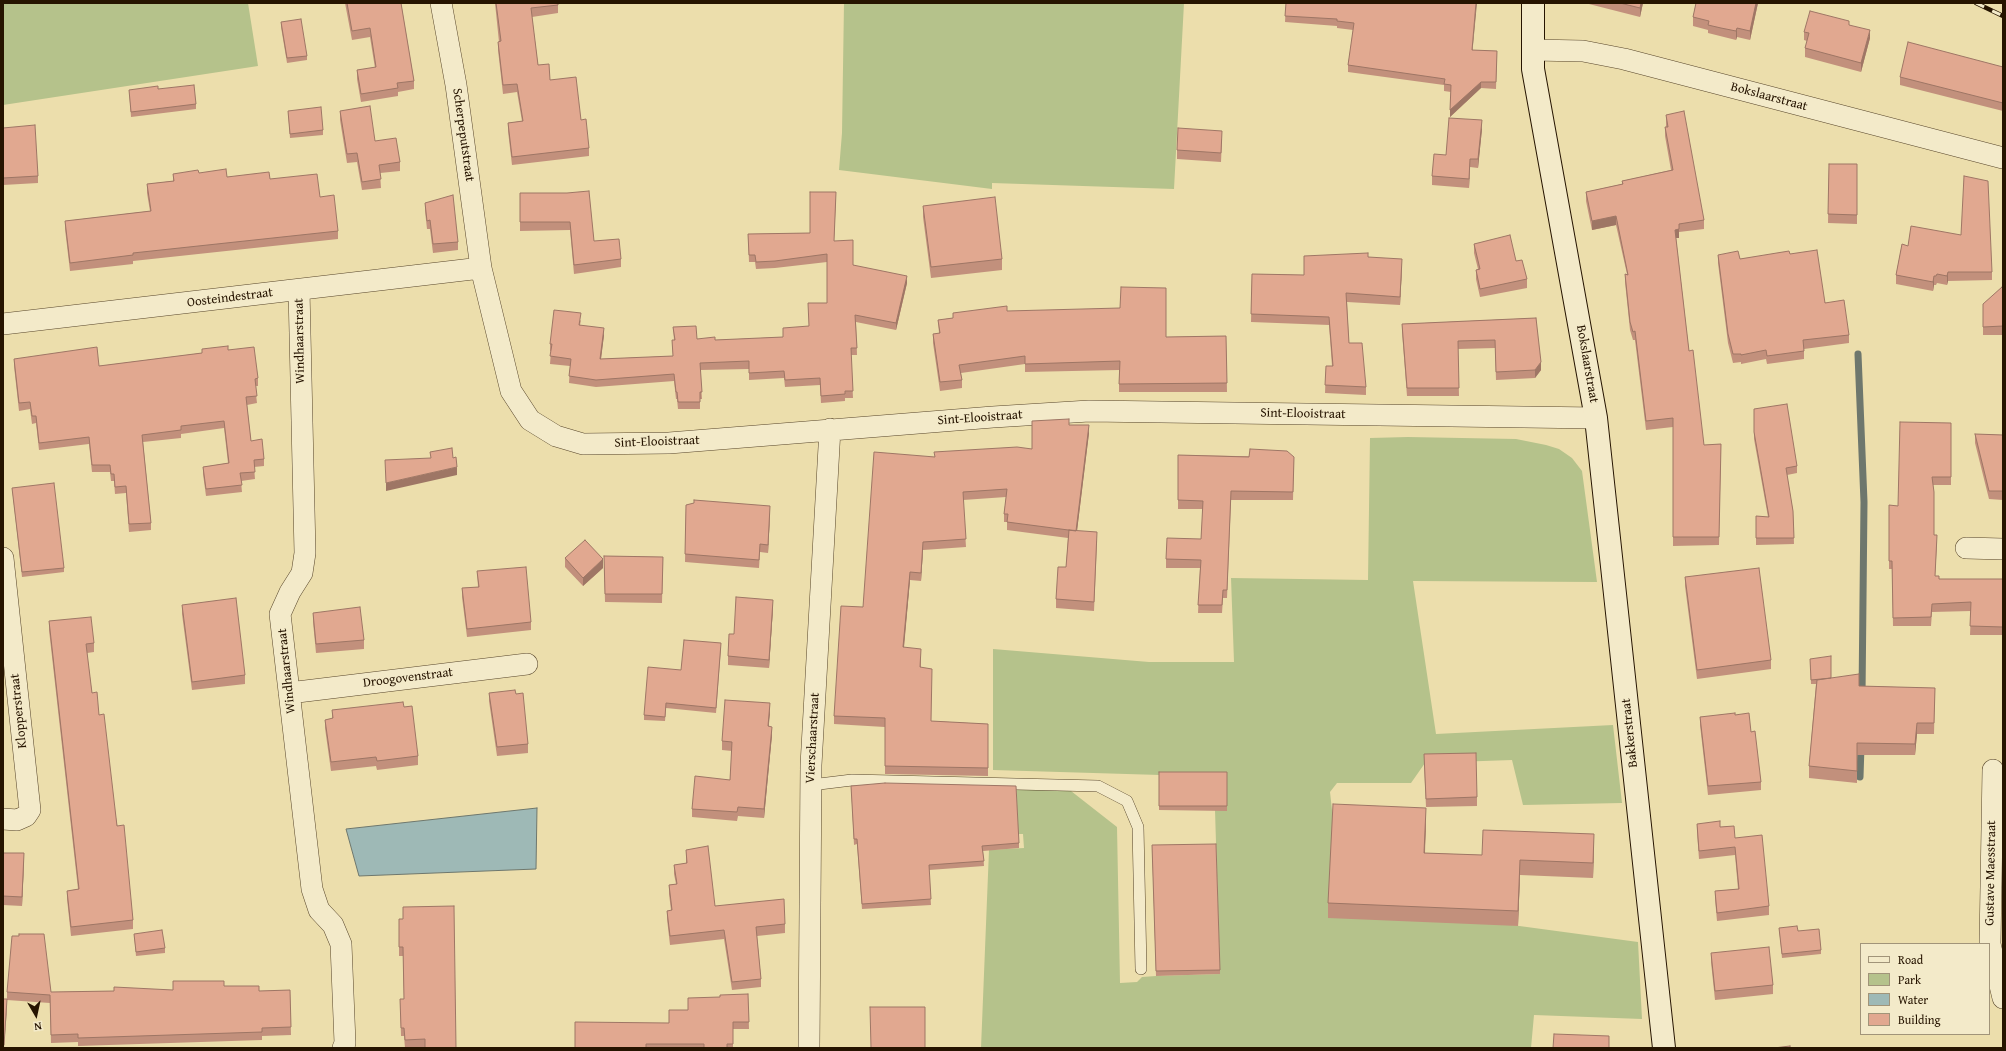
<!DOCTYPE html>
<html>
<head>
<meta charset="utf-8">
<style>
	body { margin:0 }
	#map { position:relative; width:2006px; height:1051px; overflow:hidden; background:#ecdeac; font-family:"Gentium Book Plus",serif }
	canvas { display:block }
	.frame { position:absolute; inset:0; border:4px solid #261400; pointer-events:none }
	.legend { position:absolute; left:1860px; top:943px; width:130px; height:92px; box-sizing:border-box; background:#f3eac9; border:1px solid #a19479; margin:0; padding:5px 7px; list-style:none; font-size:12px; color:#261400 }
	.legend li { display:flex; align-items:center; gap:8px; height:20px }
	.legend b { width:20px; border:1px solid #a19479 }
	.north { position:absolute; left:16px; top:995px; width:40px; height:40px; -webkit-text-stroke:3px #f3eac9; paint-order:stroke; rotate:171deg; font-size:11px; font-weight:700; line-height:16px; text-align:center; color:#261400 }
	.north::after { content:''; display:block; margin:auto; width:14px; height:18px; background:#261400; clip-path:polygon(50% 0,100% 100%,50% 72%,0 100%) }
</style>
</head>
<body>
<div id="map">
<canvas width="2006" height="1051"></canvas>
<div class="frame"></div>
<ul class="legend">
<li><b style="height:5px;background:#f3eac9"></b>Road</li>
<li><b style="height:11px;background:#b5c28b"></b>Park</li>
<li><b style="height:11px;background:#9eb9b6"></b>Water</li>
<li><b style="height:11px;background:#e1a890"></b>Building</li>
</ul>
<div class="north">N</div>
</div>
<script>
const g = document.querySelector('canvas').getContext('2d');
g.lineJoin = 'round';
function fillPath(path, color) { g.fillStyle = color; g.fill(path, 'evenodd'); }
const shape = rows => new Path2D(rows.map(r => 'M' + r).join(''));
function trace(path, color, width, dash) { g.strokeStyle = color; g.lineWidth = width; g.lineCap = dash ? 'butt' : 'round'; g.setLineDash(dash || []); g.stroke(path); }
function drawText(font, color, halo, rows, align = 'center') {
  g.font = font + ' "Gentium Book Plus",serif'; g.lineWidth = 4; g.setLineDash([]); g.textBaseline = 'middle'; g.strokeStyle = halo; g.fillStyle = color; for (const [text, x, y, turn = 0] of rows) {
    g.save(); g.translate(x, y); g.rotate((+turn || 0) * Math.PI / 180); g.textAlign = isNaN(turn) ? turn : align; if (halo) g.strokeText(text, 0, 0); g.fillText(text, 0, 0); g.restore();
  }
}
const green = shape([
	[3,3,248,3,258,66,3,105],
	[844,3,1184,3,1174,189,992,183,992,189,839,170,842,133],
	[1408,437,1516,439,1546,445,1559,449,1572,458,1582,471,1597,582,1413,581,1436,734,1613,725,1622,803,1523,805,1512,760,1425,763,1411,783,1337,783,1330,792,1333,819,1512,925,1638,942,1642,1019,1534,1015,1531,1048,981,1048,989,850,1024,848,1023,834,1018,834,1016,788,1071,791,1117,827,1120,983,1137,982,1142,977,1156,976,1220,974,1215,810,1227,810,1227,777,993,770,993,649,1149,662,1234,662,1231,578,1368,580,1370,438]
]);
const water = shape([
	[537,808,536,869,359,876,346,829,537,808]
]);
const stream = shape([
	[1858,354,1864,502,1862,696],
	[1860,777,1861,746]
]);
const lane = shape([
	[811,785,852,780,1098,786,1127,801,1138,827,1141,969]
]);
const street = shape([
	[441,3,456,85,481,268,511,391,530,420,556,436,583,444,669,443,993,417,1089,411,1596,418],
	[1533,50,1583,51,1624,59,2003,158],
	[299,290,305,553,302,573,290,592,280,614,312,889,319,910,333,925,341,944,345,1043,343,1048],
	[3,324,481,268],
	[1966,548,2003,549],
	[3,558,30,810,26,816,17,820,3,819],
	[289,693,527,664],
	[1993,770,1990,944,2003,998],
	[809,1048,811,765,830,429]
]);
const secondary = shape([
	[1533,3,1533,69,1596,418,1664,1048]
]);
const rail = shape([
	[1976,3,2003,16]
]);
const wall = shape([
	[345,3,401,3,414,81,414,89,398,92,398,96,361,102,357,79,357,70,375,68,370,37,352,40],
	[495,3,558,3,558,13,532,17,538,65,550,80,581,120,589,148,589,156,512,165,508,131,508,123,522,121,517,92,503,94,498,50,498,42,499,42],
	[1286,3,1472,50,1497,51,1496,89,1481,88,1450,117,1451,92,1444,91,1444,85,1348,72,1348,65,1353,30,1337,28,1337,26,1285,22],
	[1585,3,1643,3,1640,17],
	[1696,3,1758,3,1750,40,1737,37,1736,40,1708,33,1708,30,1693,26,1693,17],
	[281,22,307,56,307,60,287,63,281,27],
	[1804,32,1870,38,1861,72,1805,57,1805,48,1807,41,1804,40],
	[2003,67,2003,111,1900,85,1900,77],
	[158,89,196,104,196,109,131,117,129,90],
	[288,111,323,130,323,135,290,138],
	[340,111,400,162,400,171,380,173,381,188,362,190,357,162,347,163,340,120],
	[1666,115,1704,220,1704,229,1679,232,1679,238,1676,238,1689,351,1704,445,1721,444,1719,545,1673,546,1673,427,1646,430,1635,340,1633,340,1630,330,1625,282,1625,274,1627,274,1616,225,1592,230,1586,201,1586,192,1622,184,1622,181,1671,170,1665,136,1665,127,1666,127],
	[3,128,38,176,38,183,3,185],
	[1482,129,1478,168,1470,167,1469,188,1432,185,1432,176,1446,155],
	[1222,139,1221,162,1177,159,1177,150],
	[1829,164,1857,164,1857,224,1828,223],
	[199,173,227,177,270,179,320,197,338,231,338,239,133,261,133,264,70,271,65,229,65,221,150,211,147,193,147,184,173,181,173,174],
	[520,193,567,193,594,241,621,259,621,267,574,274,570,230,520,231],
	[836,199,834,241,853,265,907,283,896,330,856,322,857,355,851,355,853,398,845,398,845,401,821,403,820,385,785,387,784,378,749,380,749,369,700,370,702,399,700,399,700,409,678,409,677,399,676,399,674,381,596,387,569,383,570,366,550,364,551,351,550,351,550,344,581,320,580,325,604,335,601,359,673,356,672,340,674,340,673,327,697,339,715,340,783,337,809,326,827,303,827,262,775,268,756,269,755,262,749,262,748,234,810,233],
	[425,203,458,242,458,250,433,253,430,229,427,229,425,211],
	[923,206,1002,259,1002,270,931,278,923,217],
	[1474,244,1527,279,1527,288,1480,297,1476,279,1476,270,1478,269,1474,253],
	[1902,244,1992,272,1992,280,1948,281,1947,285,1937,283,1936,285,1934,285,1933,291,1896,284,1896,275],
	[1790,254,1849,335,1849,343,1804,349,1804,359,1767,364,1766,359,1741,364,1741,362,1733,363,1728,343,1718,263,1718,255,1740,259],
	[1368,257,1402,267,1400,305,1347,302,1349,343,1366,387,1366,395,1325,393,1326,366,1332,366,1329,325,1251,322,1252,274,1304,275],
	[2003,287,2003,335,1983,335,1983,304],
	[1007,311,1166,337,1226,336,1227,392,1119,392,1119,370,1025,372,1025,364,961,373,962,380,962,388,940,391,933,343,933,334,939,333,938,320,953,318,953,313],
	[1536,318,1541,370,1535,378,1496,380,1495,348,1458,349,1459,396,1407,396,1402,332,1402,324],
	[202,349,228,350,258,378,258,386,255,386,257,403,247,405,251,441,264,459,264,466,254,467,255,479,241,481,242,492,206,496,203,474,203,467,228,463,224,428,181,434,181,438,143,442,151,523,151,530,129,532,126,493,115,494,114,481,111,481,110,472,92,472,89,444,39,450,36,423,32,424,30,409,19,411,14,366,14,359,99,366,202,353],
	[1754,409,1797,466,1797,473,1787,475,1793,511,1794,544,1756,545,1756,516,1768,517,1754,439],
	[1951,423,1951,485,1933,485,1934,535,1937,544,1935,576,1939,579,2003,579,2003,635,1970,635,1971,611,1932,612,1931,626,1893,626,1892,569,1889,569,1889,505,1898,506],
	[1069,425,1089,433,1077,531,1097,541,1094,611,1056,608,1056,599,1066,567,1068,538,1007,530,1007,522,1004,522,1004,514,1006,497,963,500,966,547,923,550,921,581,910,580,904,648,921,657,921,667,931,721,988,724,988,776,885,774,885,727,834,724,834,716,863,607,934,457,1032,449],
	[1975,434,2003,435,2003,500,1989,499,1975,443],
	[1178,455,1294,457,1293,500,1231,500,1227,598,1223,598,1222,613,1198,613,1200,568,1166,568,1166,559,1201,539,1203,509,1178,509],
	[12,488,64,568,64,572,22,577],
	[686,505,770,514,768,553,760,552,759,568,685,562],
	[604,556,663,557,662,603,605,602],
	[565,558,603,568,583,586,565,567],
	[477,571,531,622,531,630,467,637,462,597,462,588,478,587],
	[1685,577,1771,660,1771,669,1697,679,1685,586],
	[182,605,245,675,245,684,192,690,182,614],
	[773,608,769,668,728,665,728,656,734,634],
	[313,613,364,640,364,649,316,653,313,622],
	[49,621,94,643,94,652,87,653,92,693,99,715,133,920,133,929,71,936,67,899,67,891,78,889,49,630],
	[721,647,716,713,666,708,665,721,644,720,644,715,681,670],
	[1810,659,1831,678,1859,686,1935,688,1934,734,1917,734,1915,755,1857,755,1857,783,1809,778,1809,766,1816,684,1811,684],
	[489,693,516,694,528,744,528,753,497,756,489,701],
	[404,707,418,756,418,765,377,770,376,766,331,771,325,728,325,720,332,719,332,710],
	[770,712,768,726,772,735,764,818,738,816,737,821,692,817,692,809,730,780,732,751,722,750,722,741],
	[1735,715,1751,732,1761,782,1761,790,1708,795,1700,725,1700,717],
	[1424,763,1477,797,1477,806,1426,807],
	[1159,772,1227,772,1227,811,1159,810],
	[851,786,1019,843,1019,848,983,851,984,866,929,870,931,905,862,909,857,844,854,845],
	[1426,823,1425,853,1482,855,1594,849,1593,878,1520,875,1518,926,1328,918,1328,903],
	[1697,824,1720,827,1735,838,1769,906,1769,915,1717,921,1715,899,1715,891,1738,889,1735,855,1699,859,1697,832],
	[1152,845,1220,970,1220,974,1156,976],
	[686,850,715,906,785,924,785,933,757,936,761,979,761,987,732,990,724,939,670,945,667,919,667,911,671,910,669,894,669,885,676,884,674,874,674,865,686,864],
	[3,853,24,862,22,906,3,905],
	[454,906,425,1048,405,1048,404,1036,401,1036,400,999,404,999,403,956,399,956,399,919,403,919],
	[1779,928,1798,931,1821,950,1821,954,1782,958],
	[134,934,165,948,165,953,136,956],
	[1711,953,1773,985,1773,994,1715,1000,1711,962],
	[224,986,259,991,290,990,291,1035,262,1036,262,1040,78,1046,78,1042,51,1043,50,1003,7,1000,7,992,51,992,173,990],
	[748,994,749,1029,733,1029,733,1048,575,1048,669,1023,688,1010,720,997]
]);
const shadedWall = shape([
	[1476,3,1477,3,1472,56,1472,50],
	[1641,3,1643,3,1640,17,1640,8],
	[1756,3,1758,3,1750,40,1750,31],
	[1737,28,1737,37,1736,40,1736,31],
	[1870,30,1870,38,1861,72,1861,63],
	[1481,82,1481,88,1450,117,1450,110],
	[1482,120,1482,129,1478,168,1478,159],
	[1470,159,1470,167,1469,188,1469,179],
	[1616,216,1616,225,1592,230,1592,221],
	[1679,229,1679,238,1675,238,1675,230],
	[1402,259,1402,267,1400,305,1400,297],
	[1948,272,1948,281,1947,285,1947,276],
	[907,276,907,283,896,330,896,323],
	[1934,276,1934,285,1933,291,1933,282],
	[604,328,604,335,600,366,600,359],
	[1541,362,1541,370,1535,378,1535,370],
	[1089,425,1089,433,1076,539,1076,531],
	[457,467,457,475,386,491,386,483],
	[770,506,770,514,768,553,768,545],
	[923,542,923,550,921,581,921,573],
	[603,559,603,568,583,586,583,578],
	[910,572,910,580,903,656,903,647],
	[773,600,773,608,769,668,769,660],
	[770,703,770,712,768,735,768,726],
	[1917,723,1917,734,1915,755,1915,744],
	[772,727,772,735,764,818,764,809],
	[1426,808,1426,823,1424,868,1424,853],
	[1594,834,1594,849,1593,878,1593,863],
	[24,853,24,862,22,906,22,897],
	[1520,860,1520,875,1518,926,1518,911],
	[7,999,7,1008,4,1048,4,1045]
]);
const building = shape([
	[347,3,401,3,414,81,397,83,398,88,361,94,357,70,376,67,370,28,352,31,347,3],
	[496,3,558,3,558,5,531,8,538,65,549,64,550,80,576,77,581,120,586,119,589,148,512,157,508,123,523,121,517,84,503,85,498,42,501,41,496,3],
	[1286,3,1476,3,1472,50,1497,51,1496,82,1481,82,1450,110,1451,85,1444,84,1445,79,1348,65,1354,23,1337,21,1337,19,1285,16,1286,3],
	[1620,3,1641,3,1640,8,1620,3],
	[1696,3,1756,3,1750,31,1737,28,1736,31,1721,28,1708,25,1709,21,1693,17,1696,3],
	[1810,11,1849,21,1849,25,1870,30,1861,63,1805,48,1809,33,1804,32,1810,11],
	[301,19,307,56,287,58,281,22,301,19],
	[1908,42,2003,67,2003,103,1900,77,1908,42],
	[194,85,196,104,131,112,129,90,158,86,158,89,194,85],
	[370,106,375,141,396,138,400,162,379,165,381,179,362,182,357,153,347,154,340,111,370,106],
	[321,107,323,130,290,134,288,111,321,107],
	[1684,111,1704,220,1679,224,1679,229,1675,230,1689,351,1693,350,1704,445,1721,444,1719,537,1673,537,1673,418,1646,421,1635,331,1633,332,1630,322,1625,274,1628,275,1616,216,1592,221,1586,192,1623,184,1622,181,1673,170,1665,127,1668,127,1666,115,1684,111],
	[1449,118,1482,120,1478,159,1470,159,1469,179,1432,176,1434,154,1446,155,1449,118],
	[35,125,38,176,3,178,3,128,35,125],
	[1178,128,1222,131,1221,153,1177,150,1178,128],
	[1829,164,1857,164,1857,215,1828,214,1829,164],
	[226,169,227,177,269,172,270,179,317,174,320,197,334,195,338,231,133,253,133,255,70,263,65,221,151,211,147,184,174,181,173,174,198,170,199,173,226,169],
	[1964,176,1988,181,1992,272,1948,272,1947,276,1937,274,1936,276,1934,276,1933,282,1896,275,1902,244,1908,246,1911,226,1961,235,1964,176],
	[589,191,594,241,619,239,621,259,574,265,570,222,520,222,520,193,567,193,589,191],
	[810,192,836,192,834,241,853,240,853,265,907,276,896,323,855,315,857,348,851,348,853,391,845,391,845,394,821,396,820,378,785,380,784,371,749,373,749,361,700,363,702,392,700,392,700,402,678,402,677,392,676,392,674,374,596,380,569,376,571,359,550,356,552,344,550,344,554,310,581,313,579,325,604,328,600,359,673,356,672,340,675,340,673,327,696,326,697,339,715,337,715,340,783,337,783,328,809,326,808,303,827,303,827,254,775,261,756,262,755,255,749,255,748,234,810,233,810,192],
	[453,195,458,242,433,244,430,220,427,221,425,203,453,195],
	[995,197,1002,259,931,267,923,206,995,197],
	[1510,235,1516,261,1522,260,1527,279,1480,289,1476,270,1480,269,1474,244,1510,235],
	[1817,250,1825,303,1844,300,1849,335,1803,340,1804,351,1767,356,1766,350,1741,355,1741,354,1733,354,1728,334,1718,255,1738,251,1740,259,1789,251,1790,254,1817,250],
	[1368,253,1368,257,1402,259,1400,297,1346,293,1349,343,1362,343,1366,387,1325,385,1326,366,1333,366,1329,317,1251,314,1252,274,1304,275,1304,256,1368,253],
	[1121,287,1166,288,1166,337,1226,336,1227,383,1119,384,1120,361,1025,364,1025,356,959,365,962,380,940,382,933,334,940,333,938,320,953,318,953,313,1007,306,1007,311,1120,308,1121,287],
	[2002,287,2003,287,2003,326,1983,327,1983,304,2002,287],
	[1536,318,1541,362,1535,370,1496,372,1495,340,1458,341,1459,388,1407,388,1402,324,1536,318],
	[228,346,228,350,254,347,258,378,255,379,257,396,246,397,251,441,262,439,264,459,254,460,255,472,240,473,242,485,206,489,203,467,229,463,224,421,181,426,181,430,142,435,151,523,129,524,126,486,115,487,114,474,111,474,110,465,92,465,89,437,39,443,36,416,32,416,30,402,19,403,14,359,97,347,99,366,202,353,202,349,228,346],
	[1787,404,1797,466,1786,468,1793,511,1794,538,1756,538,1756,516,1769,517,1754,432,1754,409,1787,404],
	[1069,419,1069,425,1089,425,1076,531,1007,522,1008,514,1004,514,1007,489,963,492,966,539,923,542,921,573,910,572,903,647,921,649,920,667,932,669,931,721,988,724,988,768,885,766,885,718,834,716,841,606,863,607,874,452,935,457,934,452,1017,447,1032,449,1032,421,1069,419],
	[1900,422,1951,423,1951,477,1932,477,1934,492,1934,535,1937,535,1935,576,1939,576,1939,579,2003,579,2003,627,1970,626,1971,602,1932,604,1931,617,1893,618,1892,561,1889,561,1889,505,1898,506,1900,422],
	[1975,434,2003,435,2003,491,1989,491,1975,434],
	[452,448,453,458,456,457,457,467,386,483,385,460,431,458,430,452,452,448],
	[1250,449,1287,451,1294,457,1293,492,1231,491,1227,590,1223,590,1222,605,1198,605,1201,560,1166,559,1167,538,1201,539,1203,501,1178,500,1178,455,1249,457,1250,449],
	[54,483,64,568,22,572,12,488,54,483],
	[694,500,770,506,768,545,760,544,759,560,685,554,686,505,694,503,694,500],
	[1069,530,1097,532,1094,602,1056,599,1058,567,1066,567,1069,530],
	[585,540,603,559,583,578,565,558,585,540],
	[604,556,663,557,662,594,605,594,604,556],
	[526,567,531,622,467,629,462,588,479,587,477,571,526,567],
	[1759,568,1771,660,1697,670,1685,577,1759,568],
	[736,597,773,600,769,660,728,656,729,634,734,634,736,597],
	[236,598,245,675,192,682,182,605,236,598],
	[360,607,364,640,316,644,313,613,360,607],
	[91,617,94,643,86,644,92,693,97,692,99,715,104,714,117,826,124,825,133,920,71,927,67,891,79,889,49,621,91,617],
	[684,640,721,643,716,708,666,703,665,717,644,715,648,667,681,670,684,640],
	[1831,656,1831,678,1811,680,1810,659,1831,656],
	[1859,674,1859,686,1935,688,1934,723,1917,723,1915,744,1857,743,1857,771,1809,766,1817,680,1859,674],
	[515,690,516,694,523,693,528,744,497,747,489,693,515,690],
	[725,700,770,703,768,726,772,727,764,809,738,807,737,812,692,809,695,776,730,780,732,742,722,741,725,700],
	[403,702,404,707,412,706,418,756,377,761,376,757,331,762,325,720,333,718,332,710,403,702],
	[1735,713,1735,715,1749,713,1751,732,1755,731,1761,782,1708,786,1700,717,1735,713],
	[1476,753,1477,797,1426,799,1424,754,1476,753],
	[1159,772,1227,772,1227,806,1159,806,1159,772],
	[885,783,1016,786,1019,843,982,846,984,861,929,865,931,899,862,904,857,839,854,839,851,786,885,783],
	[1333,804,1426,808,1424,853,1482,855,1483,830,1594,834,1593,863,1520,860,1518,911,1328,903,1333,804],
	[1720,821,1720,827,1734,826,1735,838,1762,835,1769,906,1717,913,1715,891,1739,889,1735,847,1699,851,1697,824,1720,821],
	[1216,844,1220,970,1156,971,1152,845,1216,844],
	[708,846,715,906,784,899,785,924,756,927,761,979,732,982,724,930,670,936,667,911,672,910,669,885,677,884,674,865,687,863,686,850,708,846],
	[3,853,24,853,22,897,3,896,3,853],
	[454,906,456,1048,425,1048,425,1039,405,1040,404,1028,401,1028,400,999,404,999,403,947,399,947,399,919,403,919,403,907,454,906],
	[1797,926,1798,931,1819,929,1821,950,1782,954,1779,928,1797,926],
	[162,930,165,948,136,952,134,934,162,930],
	[19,934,44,934,51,992,114,991,114,987,173,990,173,981,224,981,224,986,259,986,259,991,290,990,291,1027,262,1028,262,1032,78,1038,78,1034,51,1035,50,995,7,992,12,936,19,936,19,934],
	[1769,947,1773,985,1715,991,1711,953,1769,947],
	[748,994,749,1022,733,1022,733,1044,727,1044,727,1048,704,1048,704,1044,646,1044,646,1048,575,1048,575,1022,669,1023,669,1010,688,1010,688,998,720,997,720,995,748,994],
	[3,999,7,999,4,1045,3,1045,3,999],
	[870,1007,925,1007,925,1048,871,1048,870,1007],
	[1554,1034,1609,1036,1609,1048,1553,1048,1554,1034],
	[1790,1046,1790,1048,1774,1048,1790,1046]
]);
const streetNames = [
	["Bokslaarstraat",1769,97,15],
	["Scherpeputstraat",463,135,82],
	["Oosteindestraat",230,298,-7],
	["Windhaarstraat",300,341,-91],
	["Bokslaarstraat",1587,364,80],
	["Sint-Elooistraat",1303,414,1],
	["Sint-Elooistraat",980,418,-4],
	["Sint-Elooistraat",657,442,-2],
	["Windhaarstraat",287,671,-96],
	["Droogovenstraat",408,678,-7],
	["Klopperstraat",19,711,-96],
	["Bakkerstraat",1630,733,-96],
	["Vierschaarstraat",813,738,-87],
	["Gustave Maesstraat",1991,873,-89]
];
fillPath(green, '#b5c28b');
fillPath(water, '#9eb9b6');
trace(water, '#6e776d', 1);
trace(stream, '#6e776d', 7);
trace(lane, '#58462b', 12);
trace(street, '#58462b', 22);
trace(secondary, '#261400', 24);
trace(lane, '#f3eac9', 11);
trace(street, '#f3eac9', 21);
trace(secondary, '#f3eac9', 22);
trace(rail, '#261400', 4.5);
trace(rail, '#f3eac9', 3, [9]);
fillPath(wall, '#c2907c');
fillPath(shadedWall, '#9e7665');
fillPath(building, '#e1a890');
trace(building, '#9e7665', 1);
drawText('13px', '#261400', '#f3eac9', streetNames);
</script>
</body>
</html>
